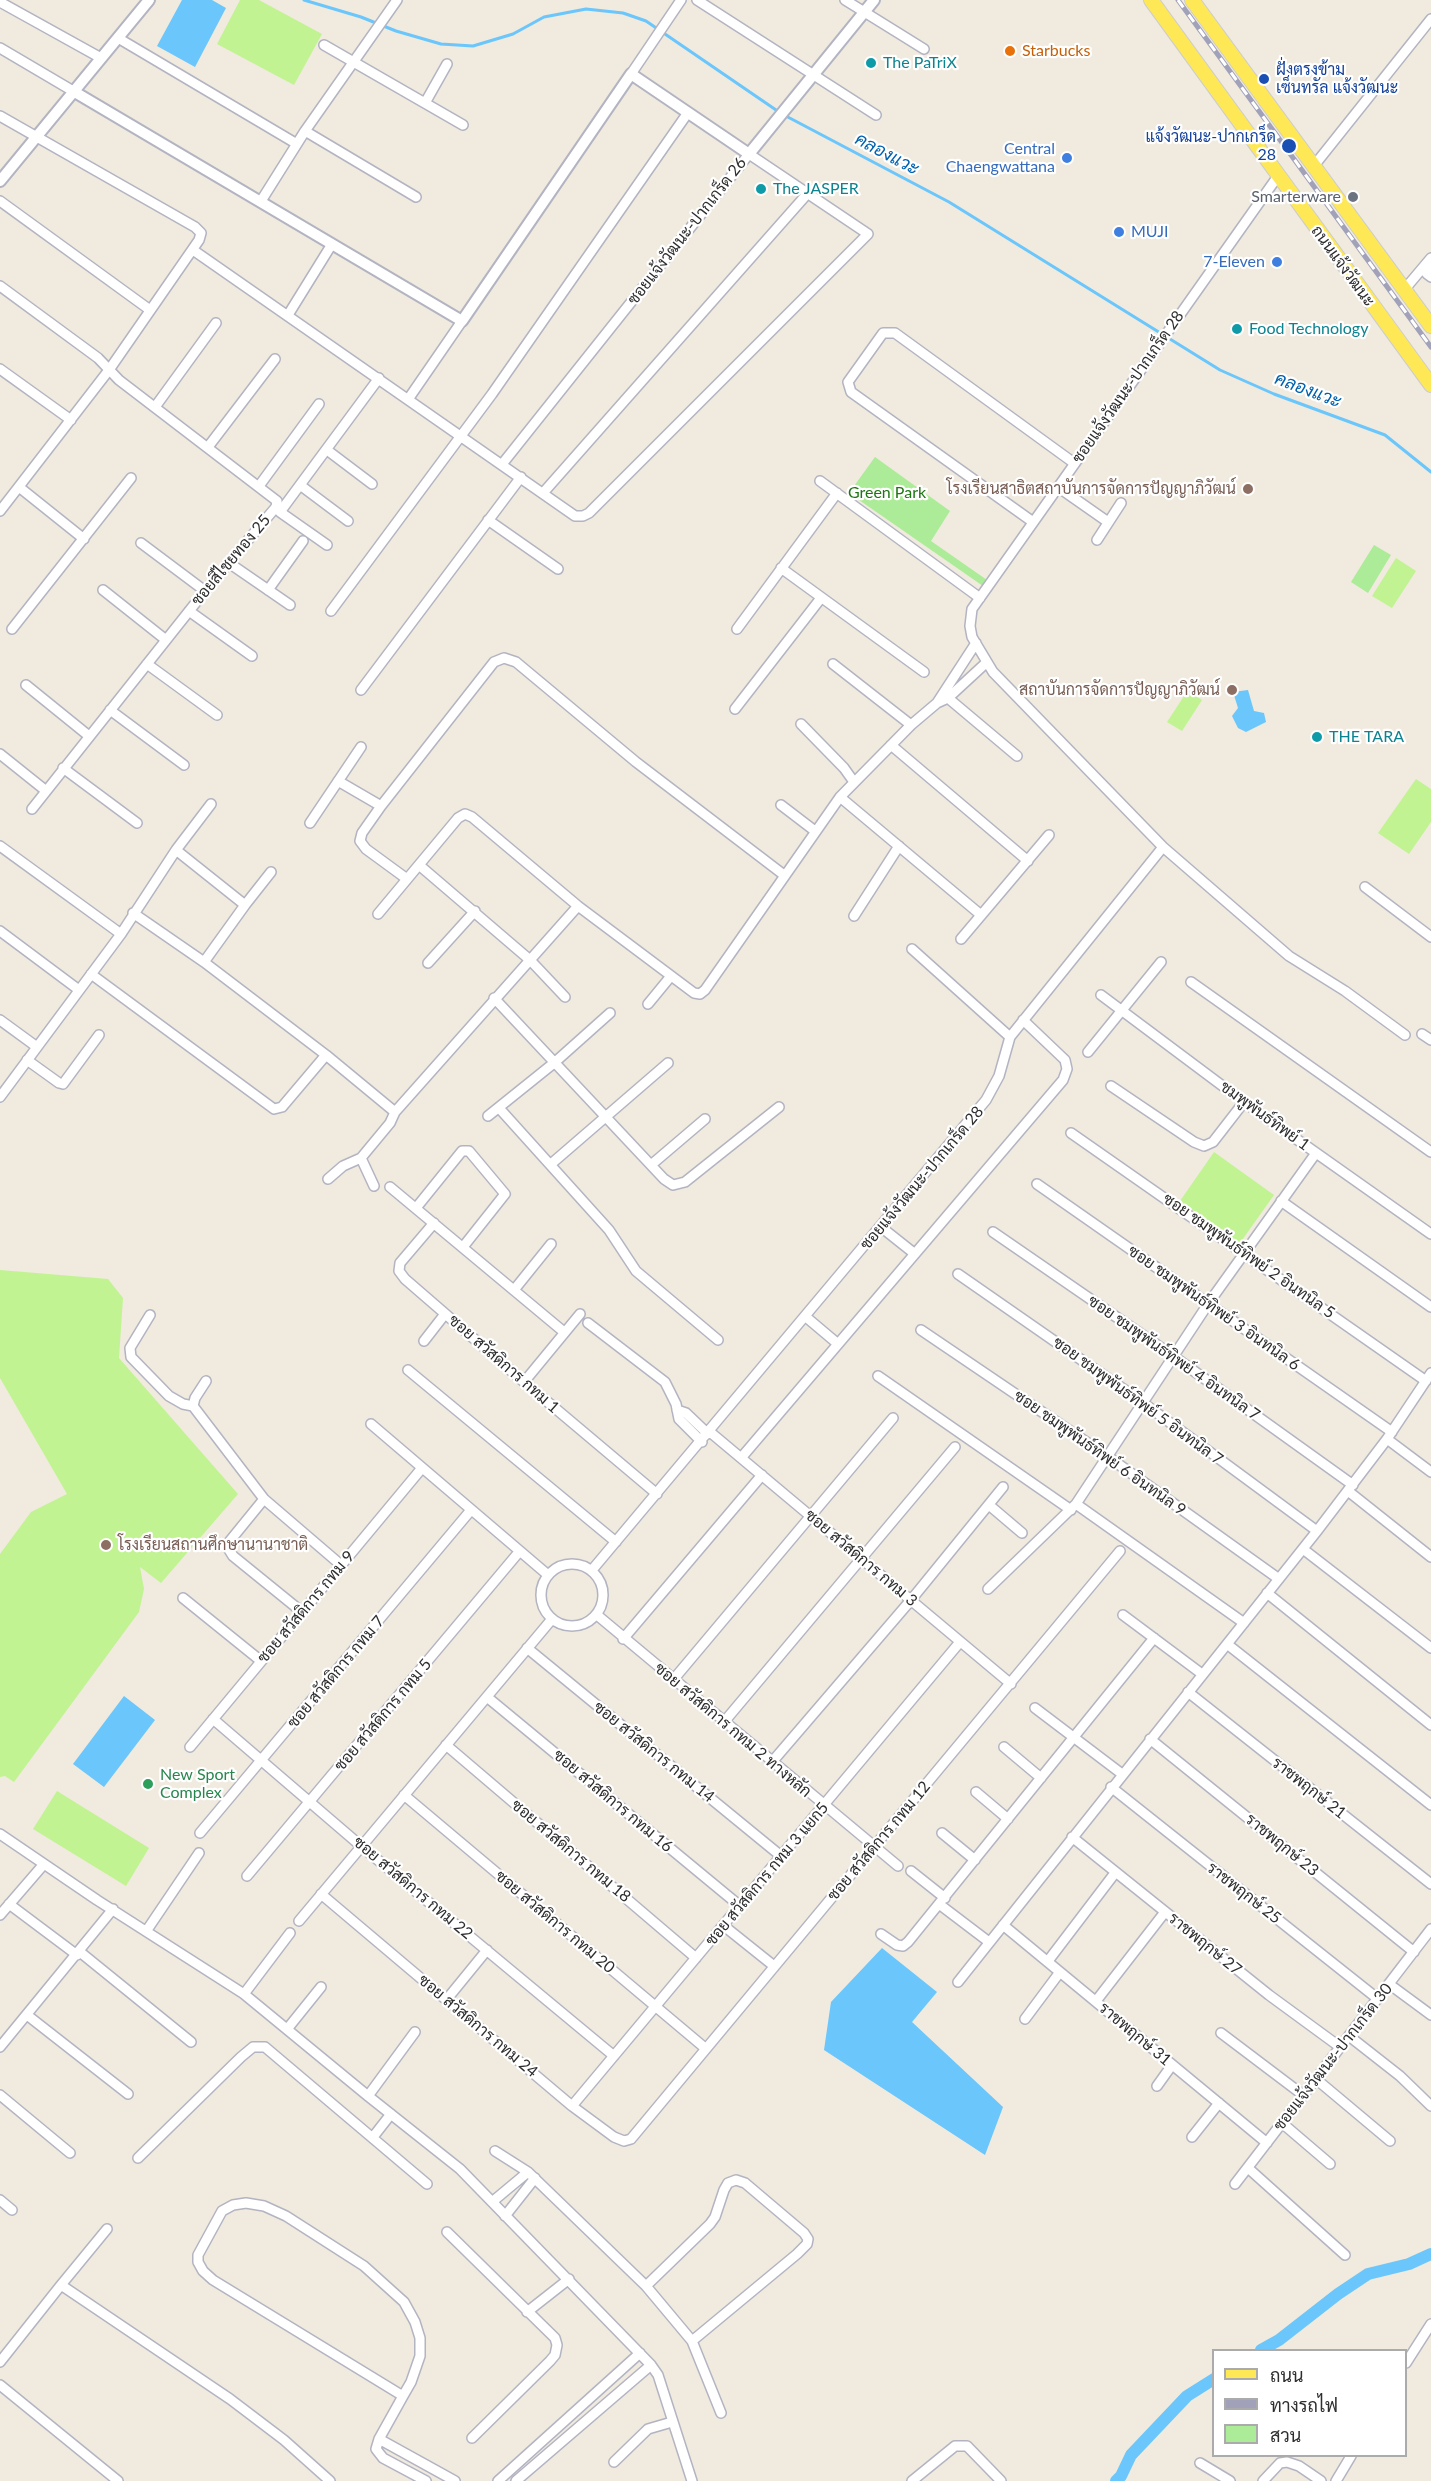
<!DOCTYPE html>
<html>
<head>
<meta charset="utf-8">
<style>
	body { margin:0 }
	#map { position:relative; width:1431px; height:2481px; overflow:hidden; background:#f0eadf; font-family:Lato,Sarabun,sans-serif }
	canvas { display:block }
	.legend { position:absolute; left:1212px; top:2349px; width:195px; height:108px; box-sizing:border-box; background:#fff; border:2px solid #ababab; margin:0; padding:8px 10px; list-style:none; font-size:18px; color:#2e2e2e }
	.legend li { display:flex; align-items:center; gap:12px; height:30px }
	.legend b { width:30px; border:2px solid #ababab }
</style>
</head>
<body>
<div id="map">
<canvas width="1431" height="2481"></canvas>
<ul class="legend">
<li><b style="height:8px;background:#ffe856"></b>ถนน</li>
<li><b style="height:8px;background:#a1a2ba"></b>ทางรถไฟ</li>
<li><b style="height:16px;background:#aceb97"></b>สวน</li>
</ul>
</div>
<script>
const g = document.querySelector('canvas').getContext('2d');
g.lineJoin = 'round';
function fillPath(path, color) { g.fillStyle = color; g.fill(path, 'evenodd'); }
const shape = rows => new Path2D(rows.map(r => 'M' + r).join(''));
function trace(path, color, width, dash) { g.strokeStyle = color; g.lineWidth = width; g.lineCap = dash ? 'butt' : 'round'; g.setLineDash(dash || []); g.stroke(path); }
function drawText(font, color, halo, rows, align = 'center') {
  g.font = font + ' Lato,Sarabun,sans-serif'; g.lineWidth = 4.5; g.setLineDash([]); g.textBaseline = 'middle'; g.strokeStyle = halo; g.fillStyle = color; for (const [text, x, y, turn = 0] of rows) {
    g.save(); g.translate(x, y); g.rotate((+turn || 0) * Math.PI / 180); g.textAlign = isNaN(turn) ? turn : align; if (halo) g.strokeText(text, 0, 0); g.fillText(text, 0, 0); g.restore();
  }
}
const green = shape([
	[875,457,950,511,931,541,987,580,983,586,849,493],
	[1374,545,1391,555,1368,593,1351,582]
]);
const pitch = shape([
	[240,0,259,0,322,34,294,85,217,44],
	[1396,558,1416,571,1392,608,1372,596],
	[1188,690,1202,700,1182,731,1167,722],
	[1416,779,1431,789,1431,822,1409,854,1378,833],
	[1214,1152,1274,1195,1240,1243,1180,1201],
	[0,1270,108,1279,123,1298,119,1358,238,1494,161,1583,140,1567,144,1589,139,1612,14,1782,5,1776,0,1777,0,1554,31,1512,67,1494,0,1378],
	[57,1791,149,1848,126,1886,33,1829]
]);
const water = shape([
	[182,0,212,0,226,8,195,67,157,46],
	[1248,690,1254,711,1264,713,1266,722,1246,732,1238,728,1232,716,1238,708,1233,692],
	[124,1696,155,1720,104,1787,73,1764],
	[882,1948,937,1992,912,2022,1003,2107,985,2155,824,2050,831,2002]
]);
const stream = shape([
	[304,0,361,17,396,31,441,44,473,46,513,34,544,17,586,9,623,13,646,21,779,112],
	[784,115,949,202,1220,370,1274,394,1385,435,1431,472]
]);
const canal = shape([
	[1261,2350,1279,2340,1338,2294,1368,2274,1409,2264,1431,2254],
	[1116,2481,1121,2476,1131,2455,1187,2396,1214,2379]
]);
const minor = shape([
	[697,0,876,115],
	[845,0,924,49],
	[0,2,101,58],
	[118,38,297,144],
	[324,45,463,125],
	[0,48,73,91],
	[631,74,681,0],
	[425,103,447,64],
	[0,116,195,227,201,233,199,240,109,370,0,511],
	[305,131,416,197],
	[1313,167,1431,19],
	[1278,176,972,609,970,626,972,637,993,672,1163,847,1289,956,1345,991,1405,1035],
	[0,201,150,310],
	[261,201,305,131,397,0],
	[193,250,575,516,583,516,589,513,868,234,749,154,503,463],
	[1431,268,1427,274,1431,277],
	[0,286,98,358,119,380,277,501,276,507,205,591,32,809],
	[1404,290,1431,258],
	[288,315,332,244],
	[0,369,71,420],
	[409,398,462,321],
	[155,407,216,323],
	[208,447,275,359],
	[327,450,372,484],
	[820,481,980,598],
	[300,485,348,521],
	[259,486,319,404],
	[19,487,84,539],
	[1058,487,1108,522],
	[543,493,808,193],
	[488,520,558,569],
	[1033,522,851,392,848,382,883,333,895,333,1074,463],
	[1097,540,1121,503],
	[141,543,205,591],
	[327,545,280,512,379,378],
	[229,563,290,605],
	[781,568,924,672],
	[103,590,166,640],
	[268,590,303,541],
	[189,611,252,656],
	[331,611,492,394,687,114],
	[12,629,131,478],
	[737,629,837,493],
	[147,664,217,715],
	[833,664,911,725],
	[26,685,89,736],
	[361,690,521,477],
	[948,698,1017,756],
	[937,703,976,643],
	[735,709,821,598],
	[110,710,184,765],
	[801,724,844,768,854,782],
	[891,745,1028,861],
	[0,754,45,790],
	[63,768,137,823],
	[338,781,381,806],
	[840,797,981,915],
	[781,805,815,831],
	[310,823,361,747],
	[0,846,121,934],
	[176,850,245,905,204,962],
	[419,865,530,960,565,997],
	[407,879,366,849,360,841,362,833,381,806,494,662,504,658,516,662,636,762,784,875],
	[1365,887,1431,937],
	[245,905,271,872],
	[133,913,204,962,326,1055,395,1112],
	[378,914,458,818,465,814,472,817,578,906,694,993,700,994,705,990,840,797,911,725,937,703,948,698,987,662],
	[854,916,899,846],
	[0,931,79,990],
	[961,939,1049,835],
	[912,949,1010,1037],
	[428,963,475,911],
	[91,974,274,1109,282,1107,326,1055],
	[1191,982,1431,1152],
	[1101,995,1244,1102,1431,1234],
	[494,998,664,1179,673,1185,685,1182,779,1107],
	[648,1004,671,976],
	[0,1020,37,1047],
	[1422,1034,1431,1040],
	[1088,1052,1161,962],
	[27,1060,59,1083,63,1084,99,1035],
	[1111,1086,1194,1142,1204,1146,1213,1142,1244,1102],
	[0,1097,121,934,176,850,211,804],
	[499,1108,609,1230,636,1271,718,1340],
	[488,1116,554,1063,610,1013],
	[1071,1133,1426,1381],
	[361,1158,374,1186],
	[551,1164,668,1063],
	[651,1165,705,1119],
	[328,1179,343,1166,361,1158,390,1123,395,1112,578,906],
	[1037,1184,1392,1432],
	[390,1187,564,1332],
	[1281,1201,1431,1307],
	[416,1208,462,1151,469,1151,505,1194,463,1247],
	[434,1223,400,1263,399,1271,405,1279,524,1382,657,1494],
	[881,1227,915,1254],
	[993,1232,1173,1356,1353,1485],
	[958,1274,1142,1402,1317,1531],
	[514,1290,551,1244],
	[150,1315,130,1348,131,1357,169,1396,183,1404,193,1406],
	[806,1317,838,1344],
	[588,1323,665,1382,676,1404,679,1419,702,1442],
	[921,1330,1107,1456,1279,1579],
	[424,1341,445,1314],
	[408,1370,616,1542],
	[878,1376,1071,1510],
	[206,1381,195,1398,193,1406,264,1499,341,1565],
	[524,1382,580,1314],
	[677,1410,686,1413,708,1434],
	[371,1424,548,1575],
	[710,1432,1011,1684],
	[1387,1439,1431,1472],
	[741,1458,1063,1080,1067,1069,1065,1060,1023,1020],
	[1348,1491,1431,1557],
	[264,1499,229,1542,228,1548,233,1556,302,1612],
	[1076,1504,1244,1623],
	[989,1505,1022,1533],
	[1303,1549,1431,1648],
	'541 1595a31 31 0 1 1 62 0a31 31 0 1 1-62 0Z',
	[592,1570,986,1100,999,1076,1010,1037,1163,847],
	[988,1589,1076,1504,1208,1304,1316,1153],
	[1267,1593,1431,1725],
	[183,1598,261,1661],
	[597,1615,898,1866],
	[1123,1615,1202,1674],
	[623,1639,762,1475],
	[1227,1644,1431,1805],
	[527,1648,781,1856],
	[673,1680,893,1418],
	[1188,1692,1431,1884],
	[487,1697,740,1906],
	[1035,1708,1122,1774],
	[213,1719,361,1846,614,2056],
	[724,1722,955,1447],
	[1150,1739,1414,1952],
	[446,1745,696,1958],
	[190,1747,422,1468],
	[1004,1747,1041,1778],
	[772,1762,911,1600,1003,1487],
	[1111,1787,1378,1999],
	[976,1792,1008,1819],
	[404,1795,705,2048],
	[200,1833,471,1510],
	[942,1833,975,1860],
	[0,1834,97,1900,244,1994,368,2096,460,2169,651,2365,658,2375,692,2481],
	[1072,1837,1269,1995,1340,2047],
	[911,1871,945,1898],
	[247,1876,519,1552],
	[321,1894,572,2106,614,2137,624,2141,631,2139,1120,1551],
	[9,1904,77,1955],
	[939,1904,989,1942],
	[0,1915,44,1864],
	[299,1921,552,1619],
	[1003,1925,1267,2143],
	[724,1926,774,1966],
	[147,1930,199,1853],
	[881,1934,897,1945,903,1946,908,1942,1154,1638],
	[80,1952,191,2042],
	[1048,1961,1115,1873],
	[958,1982,1317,1531,1387,1439,1431,1373],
	[1389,1984,1431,2015],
	[244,1994,290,1933],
	[447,1999,487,1950],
	[1096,2001,1165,1912],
	[27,2015,128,2094],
	[1025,2019,1060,1972],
	[288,2028,321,1987],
	[1221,2033,1303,2095],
	[1349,2036,1400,2076,1431,2106],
	[0,2047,113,1909],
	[1316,2079,1390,2141],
	[1157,2086,1172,2065],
	[0,2095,70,2153],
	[368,2096,415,2032],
	[572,2106,960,1642],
	[1282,2123,1330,2164],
	[373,2137,391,2114],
	[1192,2137,1219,2103],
	[495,2151,528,2172,646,2286,692,2341,721,2413],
	[138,2158,241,2057,253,2047,265,2047,427,2184],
	[1248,2168,1345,2255],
	[1235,2184,1431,1929],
	[0,2200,12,2210],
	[492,2202,528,2172],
	[505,2216,535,2178],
	[107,2229,61,2285,230,2399,284,2440,330,2481],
	[447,2232,555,2338,557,2345,555,2355,550,2361,472,2438],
	[646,2286,710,2224,715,2217,724,2190,728,2183,736,2180,745,2183,804,2233,808,2239,807,2244,797,2254,692,2341],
	[527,2312,569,2279],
	[0,2362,61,2285],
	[1406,2363,1431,2324],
	[0,2385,118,2481],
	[403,2396,213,2280,203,2271,198,2262,198,2255,222,2211,233,2205,246,2203,264,2206,286,2216,364,2266,404,2302,415,2322,420,2338,420,2356,411,2382,403,2396,379,2439,376,2449,383,2458,426,2481],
	[379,2439,455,2481],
	[614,2462,648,2429,672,2422],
	[1200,2463,1230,2481],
	[498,2481,640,2353],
	[516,2481,651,2365],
	[912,2481,955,2446,967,2446,1001,2481],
	[1263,2481,1280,2463,1287,2462,1299,2466,1321,2481],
	[1336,2481,1351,2456]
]);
const tertiary = shape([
	[73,91,462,321,631,74,749,154,874,0],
	[0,181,149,0]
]);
const primary = shape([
	[1151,0,1431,385],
	[1192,0,1431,326]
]);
const rail = shape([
	[1178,0,1431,347]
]);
const markers = [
	[1010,51,6,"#e8710a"],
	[871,63,6,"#0f9aa8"],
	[1264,79,6,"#1a4fb4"],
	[1289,146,8,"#1a4fb4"],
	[1067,158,6,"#3f7fe0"],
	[761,189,6,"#0f9aa8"],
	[1353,197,6,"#6b7280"],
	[1119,232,6,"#3f7fe0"],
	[1277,262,6,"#3f7fe0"],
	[1237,329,6,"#0f9aa8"],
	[1248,489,6,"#8d6e63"],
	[1232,690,6,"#8d6e63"],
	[1317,737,6,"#0f9aa8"],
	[106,1545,6,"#8d6e63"],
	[148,1784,6,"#2e9e5b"]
];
const foodNames = [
	["Starbucks",1022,51]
];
const cultureNames = [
	["The PaTriX",883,63],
	["The JASPER",773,189],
	["Food Technology",1249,329],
	["THE TARA",1329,737]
];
const transitNames = [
	["ฝั่งตรงข้าม",1276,70],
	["เซ็นทรัล แจ้งวัฒนะ",1276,88],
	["แจ้งวัฒนะ-ปากเกร็ด",1276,137,"right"],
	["28",1276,155,"right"]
];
const shopNames = [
	["Central",1055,149],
	["Chaengwattana",1055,167],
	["MUJI",1131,232,"left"],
	["7-Eleven",1265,262]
];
const worshipNames = [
	["Smarterware",1341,197]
];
const streetNames = [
	["ซอยแจ้งวัฒนะ-ปากเกร็ด 26",687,231,-52],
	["ถนนแจ้งวัฒนะ",1343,266,54],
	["ซอยแจ้งวัฒนะ-ปากเกร็ด 28",1128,387,-55],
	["ซอยสีไชยทอง 25",231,560,-50],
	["ชมพูพันธ์ทิพย์ 1",1265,1116,36],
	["ซอยแจ้งวัฒนะ-ปากเกร็ด 28",922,1178,-50],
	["ซอย ชมพูพันธ์ทิพย์ 2 อินทนิล 5",1249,1256,35],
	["ซอย ชมพูพันธ์ทิพย์ 3 อินทนิล 6",1214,1308,35],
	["ซอย ชมพูพันธ์ทิพย์ 4 อินทนิล 7",1174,1358,35],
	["ซอย สวัสดิการ กทม 1",504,1364,41],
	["ซอย ชมพูพันธ์ทิพย์ 5 อินทนิล 7",1138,1401,36],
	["ซอย ชมพูพันธ์ทิพย์ 6 อินทนิล 9",1100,1453,35],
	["ซอย สวัสดิการ กทม 3",861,1558,40],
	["ซอย สวัสดิการ กทม 9",306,1607,-50],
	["ซอย สวัสดิการ กทม 7",336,1672,-50],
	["ซอย สวัสดิการ กทม 5",383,1715,-50],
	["ซอย สวัสดิการ กทม 2 ทางหลัก",733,1730,40],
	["ซอย สวัสดิการ กทม 14",654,1752,39],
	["ราชพฤกษ์ 21",1309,1788,38],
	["ซอย สวัสดิการ กทม 16",613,1801,40],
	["ซอย สวัสดิการ กทม 12",879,1841,-50],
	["ราชพฤกษ์ 23",1282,1845,39],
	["ซอย สวัสดิการ กทม 18",571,1851,40],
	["ซอย สวัสดิการ กทม 3 แยก5",767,1874,-50],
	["ซอย สวัสดิการ กทม 22",413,1888,40],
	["ราชพฤกษ์ 25",1244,1893,38],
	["ซอย สวัสดิการ กทม 20",555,1922,40],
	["ราชพฤกษ์ 27",1205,1944,39],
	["ซอย สวัสดิการ กทม 24",478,2026,40],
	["ราชพฤกษ์ 31",1135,2034,40],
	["ซอยแจ้งวัฒนะ-ปากเกร็ด 30",1333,2057,-52]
];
const educationNames = [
	["โรงเรียนสาธิตสถาบันการจัดการปัญญาภิวัฒน์",1236,489],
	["สถาบันการจัดการปัญญาภิวัฒน์",1220,690],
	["โรงเรียนสถานศึกษานานาชาติ",118,1545,"left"]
];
const parkNames = [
	["Green Park",887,493]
];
const leisureNames = [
	["New Sport",160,1775],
	["Complex",160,1793]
];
const waterNames = [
	["คลองแวะ",887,154,28],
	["คลองแวะ",1308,390,21]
];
fillPath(green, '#aceb97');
fillPath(pitch, '#c1f392');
fillPath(water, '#6ac6fb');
trace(stream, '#6ac6fb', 3);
trace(canal, '#6ac6fb', 12);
trace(minor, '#b3b4c2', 12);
trace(tertiary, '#b3b4c2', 14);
trace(primary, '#cdcdcd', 16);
trace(minor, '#fff', 9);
trace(tertiary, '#fff', 10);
trace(primary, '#ffe856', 14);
trace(rail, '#a1a2ba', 5);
trace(rail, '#fff', 3, [9]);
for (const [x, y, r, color] of markers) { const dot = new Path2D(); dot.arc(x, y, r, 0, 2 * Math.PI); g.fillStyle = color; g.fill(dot); trace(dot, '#fff', 2); }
drawText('16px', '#c56008', '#fff', foodNames, 'left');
drawText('16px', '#0d838f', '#fff', cultureNames, 'left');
drawText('16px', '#164399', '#fff', transitNames, 'left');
drawText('16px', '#366cbe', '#fff', shopNames, 'right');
drawText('16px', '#5b616d', '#fff', worshipNames, 'right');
drawText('16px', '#2e2e2e', '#fff', streetNames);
drawText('16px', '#785e54', '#fff', educationNames, 'right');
drawText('16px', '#1e7514', '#fff', parkNames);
drawText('16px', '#27864d', '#fff', leisureNames, 'left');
drawText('italic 18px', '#0062af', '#fff', waterNames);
</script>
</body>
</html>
